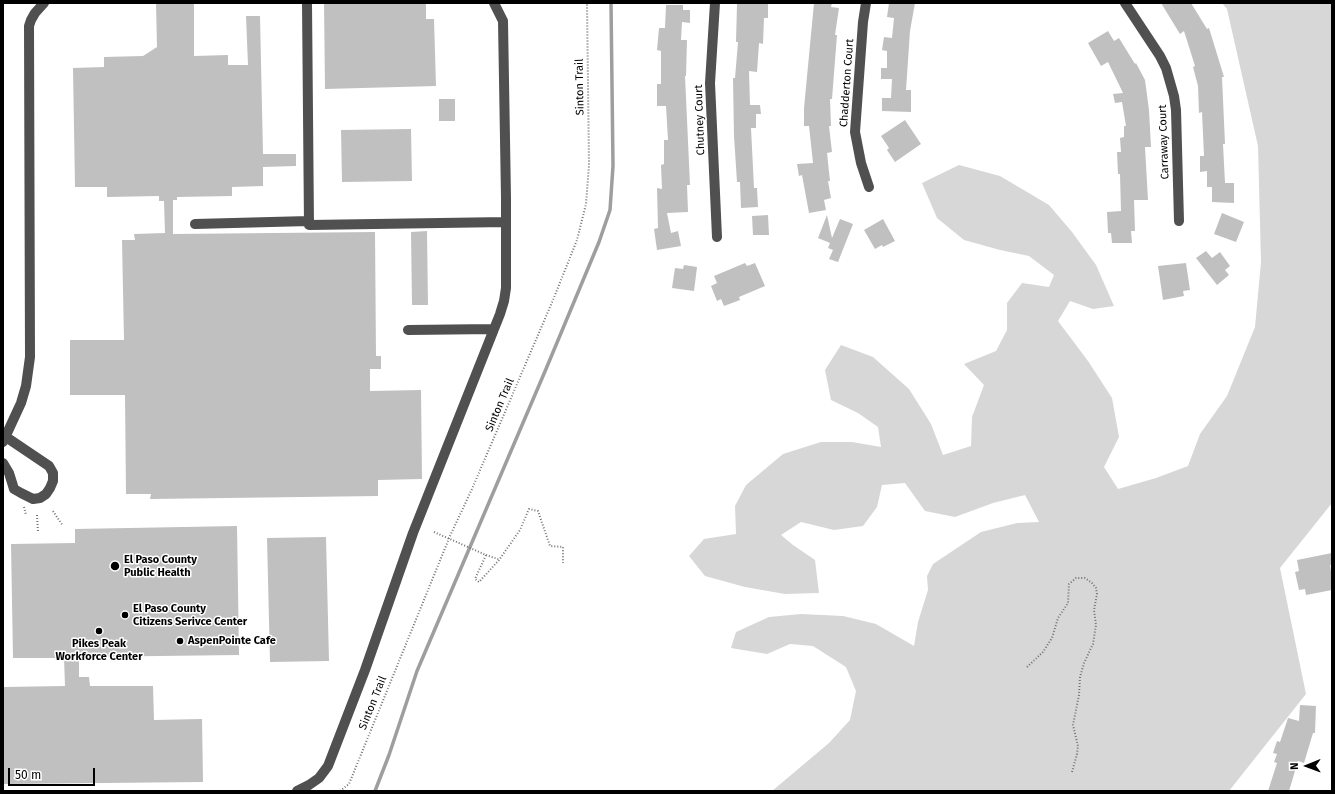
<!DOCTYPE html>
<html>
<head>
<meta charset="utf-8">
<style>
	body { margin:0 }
	#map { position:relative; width:1335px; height:794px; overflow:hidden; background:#fff; font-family:"Fira Sans",sans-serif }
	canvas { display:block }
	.frame { position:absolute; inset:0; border:4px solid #000; pointer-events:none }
	.north { position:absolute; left:1287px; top:746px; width:40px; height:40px; -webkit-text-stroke:3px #fff; paint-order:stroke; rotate:269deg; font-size:11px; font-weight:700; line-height:16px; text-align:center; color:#000 }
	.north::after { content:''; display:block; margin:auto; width:14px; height:18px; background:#000; clip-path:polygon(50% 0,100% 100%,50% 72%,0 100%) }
	.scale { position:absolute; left:8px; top:768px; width:87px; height:18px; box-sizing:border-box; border:2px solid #000; border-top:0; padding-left:5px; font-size:12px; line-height:14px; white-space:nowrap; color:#000; -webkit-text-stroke:3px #fff; paint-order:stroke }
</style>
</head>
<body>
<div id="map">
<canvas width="1335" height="794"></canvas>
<div class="frame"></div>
<div class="north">N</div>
<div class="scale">50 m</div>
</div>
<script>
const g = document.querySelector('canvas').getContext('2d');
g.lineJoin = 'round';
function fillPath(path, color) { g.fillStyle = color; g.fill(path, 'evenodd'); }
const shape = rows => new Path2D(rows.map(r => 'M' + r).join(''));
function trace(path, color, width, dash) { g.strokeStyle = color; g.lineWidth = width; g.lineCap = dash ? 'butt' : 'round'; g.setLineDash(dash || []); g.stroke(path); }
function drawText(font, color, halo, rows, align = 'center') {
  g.font = font + ' "Fira Sans",sans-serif'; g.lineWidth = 3; g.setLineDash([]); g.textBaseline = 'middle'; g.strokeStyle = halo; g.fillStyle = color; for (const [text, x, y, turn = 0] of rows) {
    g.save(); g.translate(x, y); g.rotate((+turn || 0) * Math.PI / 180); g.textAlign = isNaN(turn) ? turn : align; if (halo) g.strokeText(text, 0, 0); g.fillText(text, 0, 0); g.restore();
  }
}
const green = shape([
	[1222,3,1332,3,1332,503,1280,568,1306,694,1229,791,772,791,829,743,850,720,856,691,846,667,813,646,790,644,767,654,731,648,736,632,769,617,801,614,843,616,876,624,914,646,918,622,928,590,927,576,933,564,981,532,1017,523,1039,522,1025,495,993,503,955,517,925,511,905,483,882,485,877,507,863,526,834,530,801,522,781,535,793,545,815,560,819,593,785,594,745,587,705,576,689,556,704,539,736,534,735,506,746,485,783,454,821,442,852,442,881,447,878,427,858,413,831,400,825,370,841,345,873,357,909,389,931,424,943,455,971,446,972,417,984,385,964,364,996,351,1007,330,1007,303,1022,283,1049,287,1054,275,1029,256,1000,250,964,240,937,218,922,183,959,165,1000,176,1049,205,1072,232,1096,265,1114,306,1093,309,1070,301,1058,321,1088,361,1112,398,1119,437,1104,467,1118,489,1156,478,1188,466,1200,434,1227,396,1255,327,1261,262,1258,146,1227,9]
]);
const stream = shape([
	[375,791,389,755,417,671,546,369,599,242,610,210,613,166,611,3]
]);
const building = shape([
	[156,3,194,3,194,56,228,55,228,65,248,65,246,16,260,16,263,154,296,154,296,166,263,167,263,186,232,187,232,196,177,197,177,200,173,200,173,234,375,232,376,356,381,356,381,369,370,369,370,391,421,390,422,479,378,480,378,496,150,499,151,494,126,494,125,395,70,395,70,340,124,340,122,240,135,240,134,234,165,233,164,201,159,201,159,196,107,197,107,187,75,187,73,68,104,67,104,57,143,56,157,47],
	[324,3,426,3,426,19,434,19,436,86,325,89],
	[746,3,768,3,768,18,764,18,763,44,759,43,757,72,749,71,750,105,760,105,761,114,756,114,756,128,751,128,754,188,757,188,758,207,741,208,740,182,737,182,734,136,733,78,735,78,738,42,736,42,737,4,746,4],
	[814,3,832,3,831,7,839,8,835,35,837,35,832,99,830,99,831,126,829,126,832,152,827,153,830,181,828,181,831,198,824,200,826,210,809,213,802,175,799,176,797,164,813,163,809,126,804,126,804,108],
	[889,3,915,3,910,31,906,90,911,90,911,112,882,111,882,98,891,98,892,79,881,79,881,68,887,68,887,51,882,50,884,37,892,38,894,18,887,17],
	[1161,3,1191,3,1207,29,1209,28,1224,77,1222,77,1225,144,1223,144,1225,183,1234,183,1234,203,1212,202,1212,187,1207,187,1207,171,1200,172,1200,156,1204,156,1202,112,1199,113,1198,86,1193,67,1195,66,1184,31,1180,34],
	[666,5,683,5,683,10,690,10,690,23,682,22,681,40,687,40,686,76,685,76,690,185,687,185,688,212,667,213,671,233,678,231,681,246,657,250,654,229,658,228,657,188,662,189,661,165,664,164,664,140,668,140,666,106,657,106,657,84,661,84,661,51,657,50,659,28,665,28],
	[1108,31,1114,41,1119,38,1135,64,1136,63,1145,80,1149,110,1151,147,1145,147,1148,200,1134,200,1135,231,1131,231,1132,243,1112,243,1111,233,1108,233,1107,212,1121,211,1120,174,1118,174,1117,152,1121,152,1120,138,1124,137,1124,126,1126,126,1122,102,1115,103,1113,94,1123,93,1108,62,1101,66,1088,43],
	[439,99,455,99,455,121,439,121],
	[905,120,921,144,895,162,887,150,889,148,881,136],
	[411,129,412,181,342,182,341,130],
	[1222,213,1244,222,1236,242,1214,234],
	[768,215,769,235,753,235,752,216],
	[827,215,832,238,840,219,853,224,838,262,829,259,833,250,828,248,830,243,818,238],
	[883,219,895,241,883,247,882,245,875,249,864,230],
	[427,231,428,305,412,305,411,232],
	[1206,251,1212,258,1220,252,1230,266,1225,270,1229,275,1217,285,1196,258],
	[745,263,747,266,755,263,765,286,739,297,740,300,724,306,721,299,717,301,711,286,717,283,714,276],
	[1186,263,1190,290,1183,291,1184,296,1163,300,1158,266],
	[684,265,697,267,694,291,672,288,675,268,683,269],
	[237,526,239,655,79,657,79,677,89,677,90,686,153,686,154,720,202,719,203,782,3,784,3,687,65,686,64,658,13,658,11,544,75,543,75,529],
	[326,537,329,661,270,662,267,538],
	[1332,553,1332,565,1330,565,1332,578,1332,590,1306,595,1305,589,1299,590,1295,572,1299,571,1297,560],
	[1300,705,1316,706,1315,733,1313,733,1304,763,1298,761,1289,791,1268,791,1277,763,1274,762,1277,754,1273,753,1277,741,1280,742,1288,718,1299,721]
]);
const path = shape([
	[24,507,26,515],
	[53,511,63,526],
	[37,515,38,532],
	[434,532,486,555,475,579,479,582,499,560,520,530,529,509,538,511,550,546,563,547,563,563],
	[486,555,498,559],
	[1027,667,1043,652,1052,638,1058,618,1068,603,1069,584,1076,578,1085,578,1092,583,1096,588,1097,594,1094,610,1096,625,1093,644,1084,663,1080,677,1079,695,1073,725,1078,746,1077,754,1072,772],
	[340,791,349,784,450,536,472,489,553,300,577,240,586,204,589,165,587,3]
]);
const minor = shape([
	[307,3,309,225,506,222],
	[715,3,710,83,717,237],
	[866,3,863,22,855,132,861,163,869,187],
	[1125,3,1160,56,1166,68,1174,96,1176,110,1179,221],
	[195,224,309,221],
	[408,330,494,329],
	[3,435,49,466,53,473,53,481,50,488,46,494,40,498,33,499,21,493,14,489,9,473,3,463],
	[3,442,21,403,26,386,30,357,29,26,31,20,35,13,44,3],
	[297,791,309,785,319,778,328,766,365,670,413,533,500,314,504,301,506,288,506,198,503,21,494,3]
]);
const markers = [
	[115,566,5,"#000"],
	[125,615,4,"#000"],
	[99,631,4,"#000"],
	[180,641,4,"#000"]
];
const streetNames = [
	["Chadderton Court",847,83,-86],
	["Sinton Trail",580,87,-91],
	["Chutney Court",700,120,-92],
	["Carraway Court",1164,142,-92],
	["Sinton Trail",500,405,-67],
	["Sinton Trail",373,703,-68]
];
const poiNames = [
	["El Paso County",124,560],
	["Public Health",124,573],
	["El Paso County",133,609],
	["Citizens Serivce Center",133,622],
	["AspenPointe Cafe",188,641],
	["Pikes Peak",99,644,"center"],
	["Workforce Center",99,657,"center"]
];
fillPath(green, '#d7d7d7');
trace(stream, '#9e9e9e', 3.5);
fillPath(building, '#c0c0c0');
trace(path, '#727272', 2, [1, 2]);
trace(minor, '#505050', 10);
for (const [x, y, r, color] of markers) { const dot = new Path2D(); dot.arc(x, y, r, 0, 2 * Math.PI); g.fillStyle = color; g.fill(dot); trace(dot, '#fff', 1.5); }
drawText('11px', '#000', '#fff', streetNames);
drawText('bold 11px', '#000', '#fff', poiNames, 'left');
</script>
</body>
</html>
